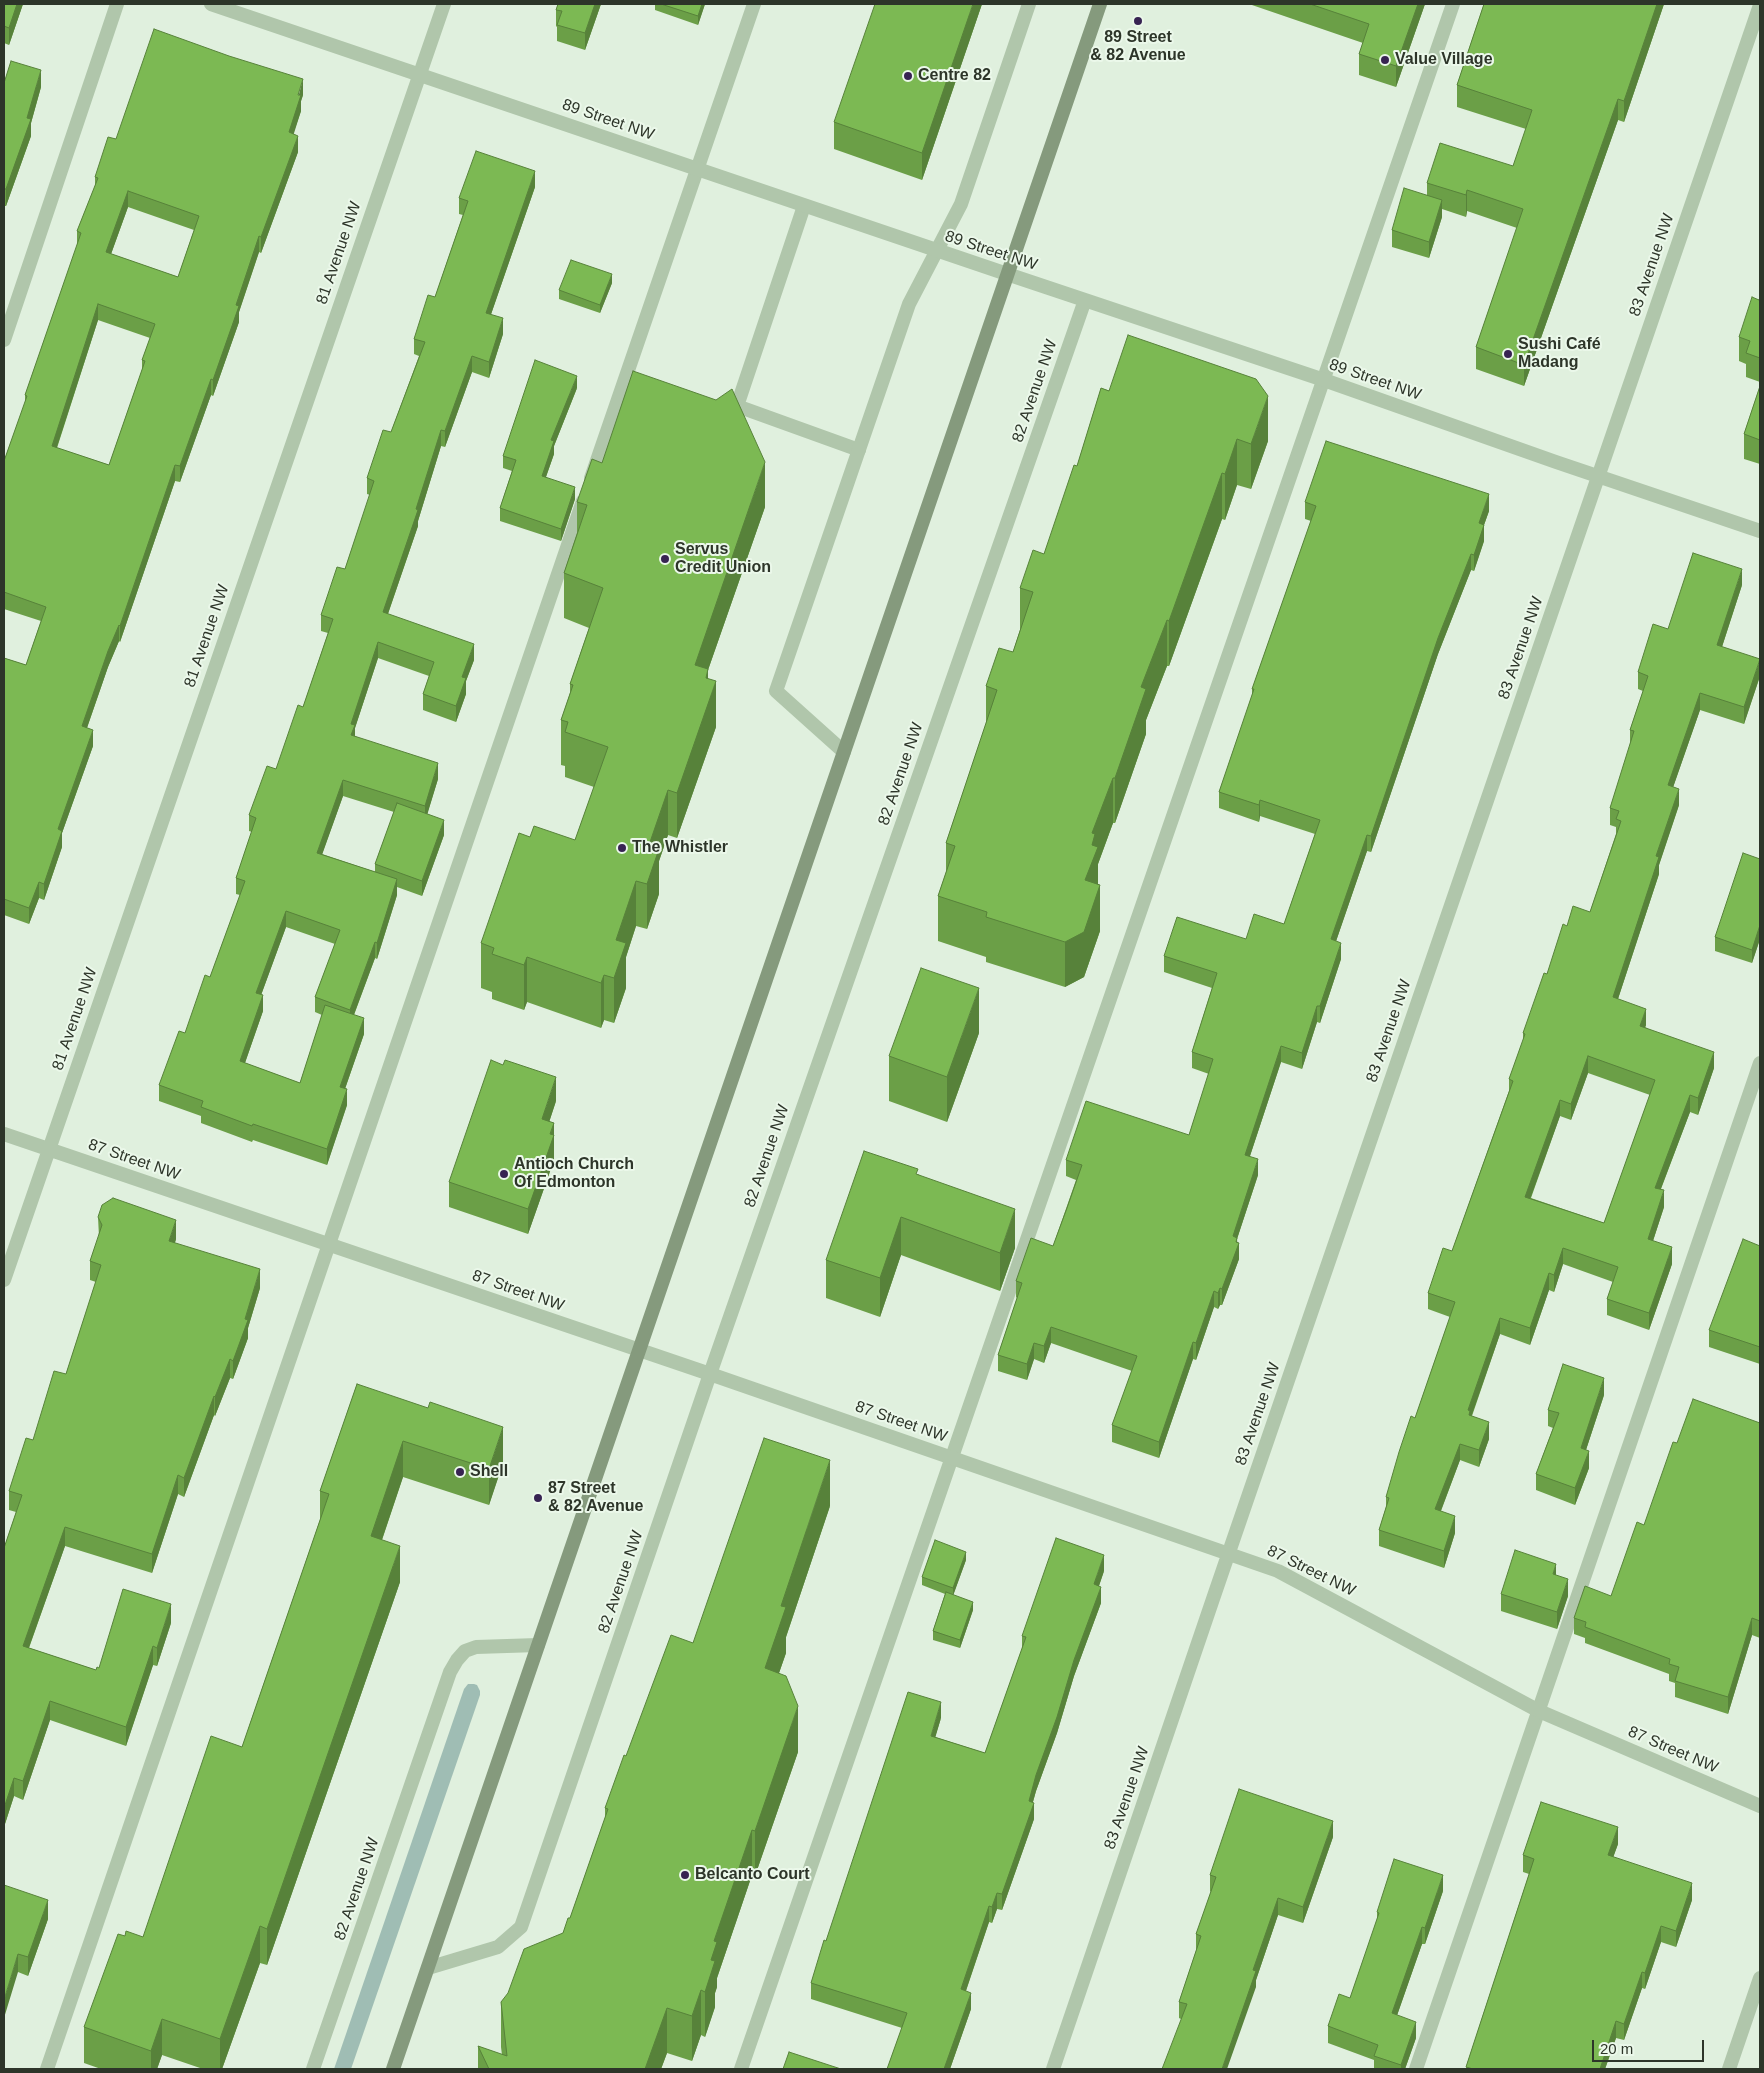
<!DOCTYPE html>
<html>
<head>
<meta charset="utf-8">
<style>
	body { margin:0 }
	#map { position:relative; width:1764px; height:2073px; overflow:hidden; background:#e0f0de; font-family:Arial,sans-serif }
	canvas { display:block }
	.frame { position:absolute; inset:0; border:5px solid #2d3529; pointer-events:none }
	.scale { position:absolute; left:1592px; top:2040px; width:112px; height:22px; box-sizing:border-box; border:2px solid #2d3529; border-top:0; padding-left:6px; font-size:15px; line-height:18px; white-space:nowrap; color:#2d3529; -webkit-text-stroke:4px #ebf8ea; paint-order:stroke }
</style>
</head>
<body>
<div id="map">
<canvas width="1764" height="2073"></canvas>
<div class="frame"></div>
<div class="scale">20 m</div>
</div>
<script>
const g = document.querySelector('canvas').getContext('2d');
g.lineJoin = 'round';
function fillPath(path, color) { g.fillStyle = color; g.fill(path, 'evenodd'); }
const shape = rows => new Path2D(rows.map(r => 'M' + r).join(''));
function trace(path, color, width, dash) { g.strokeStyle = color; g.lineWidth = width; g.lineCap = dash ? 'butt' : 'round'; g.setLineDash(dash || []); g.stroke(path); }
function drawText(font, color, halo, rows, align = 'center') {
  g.font = font + ' Arial,sans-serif'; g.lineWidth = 4; g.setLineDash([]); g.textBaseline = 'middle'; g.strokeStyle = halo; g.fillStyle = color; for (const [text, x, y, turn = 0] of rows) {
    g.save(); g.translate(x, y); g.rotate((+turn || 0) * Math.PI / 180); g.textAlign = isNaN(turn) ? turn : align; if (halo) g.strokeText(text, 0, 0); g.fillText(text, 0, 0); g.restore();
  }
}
const green = shape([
	[468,1684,474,1684,477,1685,480,1691,480,1695,351,2069,334,2069,464,1689]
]);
const service = shape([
	[804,206,737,406,859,450],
	[4,340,117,4],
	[591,478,754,4],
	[47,2069,583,501],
	[741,2069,1453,4],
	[1416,2069,1760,1063]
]);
const minor = shape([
	[1007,274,1324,380,1556,462,1760,531],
	[844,752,776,691,909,304,961,204,1029,4],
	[4,1134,710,1374,1278,1571,1539,1711,1760,1806],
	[4,1280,444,4],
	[428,1968,498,1947,521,1927,710,1374,1085,300],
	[313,2069,450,1672,457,1660,465,1651,476,1647,538,1645],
	[1053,2069,1216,1590,1760,5],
	[1729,2069,1760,1978]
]);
const tertiary = shape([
	[211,4,1007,274]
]);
const secondary = shape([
	[393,2069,1100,4]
]);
const wall = shape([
	[4,4,23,4,9,45,4,43],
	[558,4,601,4,585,50,557,41,557,27,556,26,556,10],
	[655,4,705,4,698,25,655,10],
	[982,4,922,180,834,149,834,122],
	[1249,4,1425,4,1396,87,1359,75,1359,54,1363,43],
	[1484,4,1664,4,1624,122,1618,120,1524,386,1476,369,1476,347,1517,228,1467,211,1466,217,1442,209,1442,217,1429,258,1392,247,1392,230,1427,195,1427,183,1513,166,1526,129,1457,107,1457,85],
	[4,83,41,87,31,123,31,136,6,206,4,206],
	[303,95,301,101,301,111,293,134,298,152,261,253,259,252,239,312,239,322,213,396,211,395,180,482,175,481,120,642,119,641,108,667,87,728,93,746,62,833,62,847,44,900,39,898,29,924,4,915,4,658,26,665,41,621,4,609,4,461,25,403,25,395,77,246,77,231,95,186,95,177,116,139],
	[128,207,194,230,178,277,111,254],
	[98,320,150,338,142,360,142,370,109,465,57,448],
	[535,187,491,314,503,334,489,378,472,372,445,447,441,446,418,521,418,526,388,614,474,660,466,681,466,694,456,722,423,710,423,694,429,676,378,658,355,728,355,736,438,779,427,814,444,835,422,896,397,887,397,895,377,959,375,958,354,1015,364,1034,345,1089,347,1105,327,1165,253,1140,252,1142,201,1123,201,1116,159,1101,159,1085,185,1033,210,977,240,895,236,894,236,878,252,832,249,831,249,815,276,769,303,707,328,633,321,631,321,615,345,569,370,495,367,494,367,478,391,432,419,356,414,354,414,339,435,297,463,215,459,214,459,198],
	[343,796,394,812,375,864,375,872,322,854],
	[286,927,335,944,315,997,315,1012,322,1015,300,1083,245,1063,263,1011,261,995],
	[612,283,600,313,559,299,559,290],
	[1760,297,1760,382,1746,377,1746,364,1739,361,1739,337],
	[1760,386,1760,464,1744,459,1744,434],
	[577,388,554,446,554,454,546,477,575,499,561,541,500,521,500,508,512,471,503,468,503,456],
	[1101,388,1268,441,1251,489,1237,485,1225,520,1222,519,1169,666,1167,666,1146,720,1146,734,1115,823,1113,823,1098,864,1098,885,1100,931,1084,977,1065,987,986,962,986,957,938,941,938,896,946,872,946,843,986,724,986,686,1013,652,1020,630,1020,588,1044,554,1077,466],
	[602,463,765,507,708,670,708,679,716,727,677,838,668,835,659,861,659,894,647,929,636,926,626,957,626,988,614,1023,604,1020,601,1028,527,1002,524,1010,492,999,492,992,481,988,481,943,530,837,575,840,594,787,565,777,565,766,561,765,561,720,570,693,570,684,589,628,564,618,564,573,577,533,577,502],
	[1305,502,1489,511,1484,525,1484,541,1474,571,1471,570,1438,654,1371,852,1367,851,1336,941,1341,959,1320,1023,1317,1022,1302,1069,1281,1062,1250,1156,1258,1175,1237,1239,1239,1259,1222,1305,1220,1305,1218,1309,1214,1307,1196,1360,1193,1359,1159,1458,1112,1442,1112,1425,1132,1371,1051,1343,1044,1363,1034,1359,1027,1380,998,1371,998,1355,1017,1298,1016,1297,1016,1281,1053,1246,1076,1180,1066,1176,1066,1160,1189,1135,1209,1074,1192,1068,1192,1052,1212,988,1164,972,1164,956,1246,939,1284,924,1315,834,1260,816,1259,822,1219,808,1219,792,1252,696,1252,689,1311,521,1305,519],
	[1742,585,1722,647,1760,676,1744,724,1700,710,1673,787,1679,805,1659,865,1659,874,1618,999,1646,1025,1645,1027,1714,1068,1698,1115,1690,1112,1661,1189,1664,1207,1653,1241,1672,1264,1649,1330,1607,1315,1607,1299,1613,1282,1563,1264,1554,1292,1549,1290,1530,1345,1500,1334,1472,1416,1489,1439,1479,1467,1460,1460,1441,1511,1455,1533,1444,1568,1379,1546,1379,1530,1386,1507,1386,1497,1415,1418,1450,1317,1428,1309,1428,1293,1452,1251,1509,1091,1509,1079,1523,1041,1523,1033,1547,974,1567,926,1590,912,1616,834,1616,827,1610,825,1610,808,1630,747,1630,730,1643,691,1638,689,1638,672,1668,629],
	[1588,1073,1650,1095,1604,1223,1531,1198,1560,1116,1571,1120],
	[1760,859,1760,939,1752,963,1715,951,1715,937],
	[979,1033,947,1122,889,1101,889,1056],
	[556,1101,549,1122,554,1123,554,1160,528,1234,449,1207,449,1182],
	[918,1174,1015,1248,1000,1291,901,1255,880,1317,826,1298,826,1260],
	[98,1217,176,1239,175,1243,260,1288,248,1328,248,1338,233,1379,230,1378,215,1416,214,1415,184,1497,178,1494,152,1573,65,1546,29,1648,96,1670,171,1623,157,1666,153,1665,126,1746,50,1720,23,1800,14,1796,4,1827,4,1548,16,1512,9,1510,9,1491,33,1440,66,1374,96,1282,90,1280,90,1261,99,1237],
	[1760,1246,1760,1364,1709,1347,1709,1330],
	[357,1384,503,1463,489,1505,403,1477,382,1540,400,1582,267,1965,260,1963,222,2069,203,2069,162,2055,157,2069,101,2069,84,2063,84,2027,125,1936,143,1937,242,1747,320,1520,320,1491],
	[1604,1395,1586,1450,1589,1468,1575,1505,1536,1490,1536,1474,1553,1428,1548,1426,1548,1410],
	[1760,1423,1760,1638,1752,1635,1728,1714,1675,1697,1675,1683,1669,1681,1669,1674,1585,1643,1585,1638,1574,1634,1574,1618,1611,1596,1644,1525,1677,1443],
	[830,1506,786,1637,786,1653,779,1673,798,1752,755,1876,752,1875,717,1978,717,1987,715,1993,715,2007,705,2037,701,2035,692,2061,667,2053,661,2069,478,2069,478,2046,502,2055,501,2047,501,2002,563,1933,570,1918,605,1818,605,1808,626,1756,693,1643],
	[966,1560,953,1595,973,1610,960,1648,933,1640,933,1631,945,1594,922,1585,922,1577],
	[1104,1571,1099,1586,1101,1603,1074,1676,1057,1733,1036,1791,1033,1802,1034,1819,1002,1910,997,1909,992,1923,989,1922,966,1991,971,2009,950,2069,887,2069,902,2028,811,1999,811,1983,826,1941,941,1718,935,1737,985,1753,1022,1649,1022,1636],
	[1556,1575,1568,1596,1557,1629,1501,1611,1501,1594],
	[1333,1837,1303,1923,1278,1915,1256,1980,1256,1987,1181,2019,1179,2018,1179,2002,1196,1951,1196,1934,1211,1892,1210,1891,1210,1875],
	[1618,1844,1613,1857,1692,1900,1676,1947,1661,1942,1645,1989,1642,1988,1624,2040,1616,2038,1605,2069,1466,2069,1466,2067,1529,1874,1523,1872,1523,1855],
	[4,1885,48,1919,28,1976,18,1972],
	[1443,1891,1425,1944,1422,1944,1397,2015,1416,2038,1405,2069,1374,2069,1374,2060,1328,2043,1328,2026,1350,1998,1377,1920,1377,1912]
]);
const shadedWall = shape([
	[17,4,23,4,9,45,9,28],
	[595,4,601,4,585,50,585,33],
	[702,4,705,4,698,25,698,16],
	[973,4,982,4,922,180,922,153],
	[1418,4,1425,4,1396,87,1396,66],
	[1657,4,1664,4,1624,122,1624,101],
	[41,70,41,87,31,123,31,136,6,206,6,189],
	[303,79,303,95,301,101,301,111,289,149,289,132],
	[1618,99,1618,120,1524,386,1524,365],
	[298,136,298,152,261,253,261,237],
	[535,171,535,187,486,329,486,313],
	[1467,190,1467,211,1466,217,1466,195],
	[128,191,128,207,106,268,106,252],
	[1442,200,1442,217,1429,258,1429,242],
	[259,236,259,252,239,312,239,322,213,396,213,380,236,305],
	[612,274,612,283,600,313,600,305],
	[98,304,98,320,52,462,52,446],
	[503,318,503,334,489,378,489,362],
	[472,356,472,372,445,447,445,431],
	[577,376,577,388,554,446,554,454,542,488,542,476,551,440],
	[211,379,211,395,180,482,180,466],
	[1268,396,1268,441,1251,489,1251,444],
	[441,430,441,446,418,521,418,526,383,628,383,612],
	[1237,439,1237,485,1225,520,1225,474],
	[765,462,765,507,708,670,708,702,716,681,716,727,677,838,677,793,695,665],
	[175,465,175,481,120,642,120,626],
	[1222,473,1222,519,1169,666,1169,621],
	[575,487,575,499,561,541,561,529],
	[1489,494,1489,511,1484,525,1484,541,1474,571,1474,555,1479,523],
	[1471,554,1471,570,1438,654,1371,852,1371,836,1438,638],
	[1742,569,1742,585,1717,662,1717,645],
	[1167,620,1167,666,1146,720,1146,734,1115,823,1115,778,1141,687],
	[119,625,119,641,108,667,82,742,82,726,108,651],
	[378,642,378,658,355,728,355,741,351,751,351,724],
	[474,644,474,660,466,681,466,694,456,722,456,706,462,677],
	[1760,659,1760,676,1744,724,1744,707],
	[1700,693,1700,710,1668,802,1668,785],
	[93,730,93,746,62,833,62,847,44,900,44,884,58,829],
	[438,763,438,779,425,822,425,806],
	[1113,778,1113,823,1098,864,1098,892,1085,880,1092,833],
	[343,780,343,796,317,869,317,853],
	[1679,789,1679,805,1659,865,1659,874,1613,1014,1613,997,1656,856],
	[668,790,668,835,659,861,659,894,647,929,647,884,649,845],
	[1260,800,1260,816,1259,822,1259,805],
	[444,820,444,835,422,896,422,881],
	[1367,835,1367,851,1331,956,1331,939],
	[397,879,397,895,377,959,377,943],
	[636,881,636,926,626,957,626,988,614,1023,614,978,616,940],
	[39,882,39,898,29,924,29,908],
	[1100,885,1100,931,1084,977,1065,987,1065,942],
	[286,911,286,927,256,1009,256,993],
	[1760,925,1760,939,1752,963,1752,950],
	[375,942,375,958,350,1025,350,1010],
	[1341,943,1341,959,1320,1023,1320,1006],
	[527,957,527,1002,524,1010,524,965],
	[604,975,604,1020,601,1028,601,983],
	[979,988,979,1033,947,1122,947,1077],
	[263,995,263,1011,240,1077,240,1061],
	[1317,1006,1317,1022,1302,1069,1302,1053],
	[1646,1009,1646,1025,1640,1042,1640,1026],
	[364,1018,364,1034,340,1103,340,1087],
	[1281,1046,1281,1062,1245,1171,1245,1155],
	[1714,1052,1714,1068,1698,1115,1698,1098],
	[1588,1056,1588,1073,1571,1120,1571,1104],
	[556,1077,556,1101,542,1144,542,1119],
	[347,1089,347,1105,327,1165,327,1149],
	[1690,1095,1690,1112,1655,1204,1655,1188],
	[1560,1100,1560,1116,1525,1213,1525,1197],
	[554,1123,554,1160,528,1234,528,1209],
	[1258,1159,1258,1175,1237,1239,1237,1247,1239,1243,1239,1259,1222,1305,1222,1289,1233,1236],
	[1664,1190,1664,1207,1648,1256,1648,1239],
	[1015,1209,1015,1248,1000,1291,1000,1253],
	[901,1217,901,1255,880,1317,880,1278],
	[176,1220,176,1239,169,1259,169,1241],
	[1672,1247,1672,1264,1649,1330,1649,1313],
	[1563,1248,1563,1264,1554,1292,1554,1275],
	[260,1269,260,1288,248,1328,248,1338,233,1379,233,1361],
	[1549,1273,1549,1290,1530,1345,1530,1328],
	[1220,1288,1220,1305,1218,1309,1218,1293],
	[1214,1291,1214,1307,1196,1360,1196,1343],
	[1500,1318,1500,1334,1470,1420,1468,1410],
	[1051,1327,1051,1343,1044,1363,1044,1346],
	[1193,1342,1193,1359,1159,1458,1159,1442],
	[1034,1343,1034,1359,1027,1380,1027,1364],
	[230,1359,230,1378,215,1416,215,1397],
	[1604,1378,1604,1395,1581,1465,1581,1448],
	[214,1396,214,1415,184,1497,184,1478],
	[1489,1422,1489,1439,1479,1467,1479,1450],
	[503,1427,503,1463,489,1505,489,1469],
	[403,1441,403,1477,371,1572,371,1536],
	[1460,1444,1460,1460,1435,1526,1435,1509],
	[1589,1451,1589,1468,1575,1505,1575,1488],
	[830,1460,830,1506,786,1637,786,1653,765,1713,765,1668,781,1606],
	[178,1475,178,1494,152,1573,152,1554],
	[1455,1516,1455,1533,1444,1568,1444,1551],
	[65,1527,65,1546,23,1664,23,1646],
	[400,1546,400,1582,267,1965,267,1929],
	[966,1552,966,1560,953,1596,953,1588],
	[1104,1555,1104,1571,1094,1600,1094,1584],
	[1556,1564,1556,1580,1553,1574],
	[1568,1579,1568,1596,1557,1629,1557,1612],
	[1101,1587,1101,1603,1074,1676,1057,1733,1036,1791,1030,1812,1034,1803,1034,1819,1002,1910,1002,1894,1036,1775,1074,1660],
	[973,1602,973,1610,960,1648,960,1640],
	[171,1604,171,1623,157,1666,157,1648],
	[1752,1618,1752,1635,1728,1714,1728,1697],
	[153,1646,153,1665,126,1746,126,1727],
	[50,1701,50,1720,23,1800,23,1781],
	[941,1702,941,1718,931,1752,931,1736],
	[798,1706,798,1752,755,1876,755,1831],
	[14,1778,14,1796,4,1827,4,1808],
	[1333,1821,1333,1837,1303,1923,1303,1907],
	[1618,1827,1618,1844,1608,1872,1608,1855],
	[752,1830,752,1875,717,1978,717,1987,715,1993,715,2007,705,2037,705,1992,714,1941],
	[1443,1875,1443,1891,1425,1944,1425,1928],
	[1692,1883,1692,1900,1676,1947,1676,1931],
	[997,1893,997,1909,992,1923,992,1907],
	[1278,1898,1278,1915,1256,1980,1256,1987,1227,2069,1222,2069,1253,1970],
	[48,1900,48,1919,28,1976,28,1957],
	[989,1906,989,1922,961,2005,961,1989],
	[260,1926,260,1963,222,2069,220,2069,220,2039],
	[1661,1926,1661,1942,1645,1989,1645,1973],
	[1422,1927,1422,1944,1392,2030,1392,2013],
	[18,1954,18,1972,4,2018,4,2000],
	[1642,1972,1642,1988,1624,2040,1624,2024],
	[701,1990,701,2035,692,2061,692,2016],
	[971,1993,971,2009,950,2069,944,2069],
	[667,2008,667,2053,661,2069,645,2069],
	[162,2019,162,2055,157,2069,151,2069,151,2051],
	[1616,2021,1616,2038,1605,2069,1600,2069],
	[1416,2022,1416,2038,1405,2069,1401,2069,1401,2065]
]);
const building = shape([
	[4,4,17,4,9,28,4,26,4,4],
	[558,4,595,4,585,33,557,25,562,11,556,10,558,4],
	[661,4,702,4,698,16,661,4],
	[875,4,973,4,922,153,834,122,875,4],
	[1310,4,1418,4,1396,66,1359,54,1369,24,1310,4],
	[1484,4,1657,4,1624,101,1618,99,1524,365,1476,347,1523,209,1467,190,1466,195,1427,183,1440,143,1513,166,1532,110,1457,85,1484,4],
	[154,29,229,56,303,79,298,95,301,95,289,132,298,136,261,237,259,236,236,305,239,306,213,380,211,379,180,466,175,465,120,626,119,625,108,651,82,726,93,730,58,829,62,831,44,884,39,882,29,908,4,899,4,658,26,665,46,607,4,592,4,461,27,396,25,395,81,233,77,231,98,178,95,177,108,137,116,139,154,29],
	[128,191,199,216,178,277,106,252,128,191],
	[98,304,155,324,142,360,145,361,109,465,52,446,98,304],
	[11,61,41,70,27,118,31,119,6,189,4,189,4,83,11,61],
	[476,151,535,171,486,313,503,318,489,362,472,356,445,431,441,430,416,509,418,510,383,612,474,644,462,677,466,678,456,706,423,694,434,662,378,642,351,724,355,725,351,735,438,763,425,806,343,780,317,853,397,879,377,943,375,942,350,1010,315,997,340,930,286,911,256,993,263,995,240,1061,300,1083,325,1005,364,1018,340,1087,347,1089,327,1149,253,1124,252,1126,201,1107,203,1101,159,1085,179,1031,185,1033,205,975,210,977,245,881,236,878,256,818,249,815,267,766,276,769,298,705,303,707,333,619,321,615,337,567,345,569,374,481,367,478,383,430,391,432,425,342,414,339,428,295,435,297,468,201,459,198,476,151],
	[1404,188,1442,200,1429,242,1392,230,1404,188],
	[571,260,612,274,600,305,559,290,571,260],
	[1752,297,1759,300,1760,297,1760,358,1746,353,1750,341,1739,337,1752,297],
	[1128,335,1256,379,1268,396,1251,444,1237,439,1225,474,1222,473,1169,621,1167,620,1141,687,1146,689,1115,778,1113,778,1092,833,1095,834,1092,845,1098,847,1085,880,1100,885,1084,932,1065,942,986,917,987,912,938,896,955,846,946,843,997,690,986,686,999,648,1013,652,1033,592,1020,588,1033,550,1044,554,1074,465,1077,466,1101,388,1109,391,1128,335],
	[535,360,577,376,551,440,554,441,542,476,575,487,561,529,500,508,516,460,503,456,535,360],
	[633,371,716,400,732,389,765,462,695,665,708,669,706,678,716,681,677,793,668,790,649,845,659,849,647,884,636,881,616,940,626,943,614,978,604,975,601,983,527,957,524,965,492,954,494,948,481,943,519,833,530,837,534,826,575,840,608,747,565,732,568,722,561,720,573,685,570,684,603,588,564,573,587,505,577,502,592,459,602,463,633,371],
	[1760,386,1760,440,1744,434,1760,386],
	[1326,441,1489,494,1479,523,1484,525,1474,555,1471,554,1438,638,1371,836,1367,835,1331,939,1341,943,1320,1006,1317,1006,1302,1053,1281,1046,1245,1155,1258,1159,1233,1236,1237,1238,1236,1242,1239,1243,1222,1289,1220,1288,1218,1293,1214,1291,1196,1343,1193,1342,1159,1442,1112,1425,1137,1356,1051,1327,1044,1346,1034,1343,1027,1364,998,1355,1022,1283,1016,1281,1031,1238,1053,1246,1067,1208,1082,1165,1066,1160,1086,1101,1189,1135,1213,1059,1192,1052,1217,973,1164,956,1177,917,1246,939,1254,914,1284,924,1320,820,1260,800,1259,805,1219,792,1254,689,1252,689,1316,506,1305,502,1326,441],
	[1693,553,1742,569,1717,645,1760,659,1744,707,1700,693,1668,785,1679,789,1656,856,1659,857,1613,997,1646,1009,1640,1026,1714,1052,1698,1098,1690,1095,1655,1188,1664,1190,1648,1239,1672,1247,1649,1313,1607,1299,1618,1267,1563,1248,1554,1275,1549,1273,1530,1328,1500,1318,1468,1410,1470,1411,1469,1415,1489,1422,1479,1450,1460,1444,1435,1509,1455,1516,1444,1551,1379,1530,1389,1498,1386,1497,1399,1452,1411,1416,1415,1418,1455,1302,1428,1293,1443,1248,1452,1251,1513,1081,1509,1079,1525,1034,1523,1033,1544,973,1547,974,1563,924,1567,926,1573,906,1590,912,1621,821,1616,819,1619,811,1610,808,1634,731,1630,730,1648,676,1638,672,1653,624,1668,629,1693,553],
	[1588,1056,1655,1080,1604,1223,1525,1197,1560,1100,1571,1104,1588,1056],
	[397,803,444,820,422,881,375,864,397,803],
	[1743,853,1760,859,1760,925,1752,950,1715,937,1743,853],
	[921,968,979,988,947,1077,889,1056,921,968],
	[491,1060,503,1065,505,1060,556,1077,542,1119,554,1123,550,1134,554,1135,528,1209,449,1182,491,1060],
	[864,1151,918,1169,916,1174,1015,1209,1000,1253,901,1217,880,1278,826,1260,864,1151],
	[113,1198,176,1220,169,1241,260,1269,245,1319,248,1320,233,1361,230,1359,215,1397,214,1396,184,1478,178,1475,152,1554,65,1527,23,1646,96,1670,97,1667,99,1668,123,1589,171,1604,157,1648,153,1646,126,1727,50,1701,23,1781,14,1778,4,1808,4,1548,22,1495,9,1491,26,1438,33,1440,54,1371,66,1374,101,1265,90,1261,102,1225,98,1217,102,1205,113,1198],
	[1743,1239,1760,1246,1760,1347,1709,1330,1743,1239],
	[1563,1364,1604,1378,1581,1448,1589,1451,1575,1488,1536,1474,1559,1413,1548,1410,1563,1364],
	[357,1384,428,1408,430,1402,503,1427,489,1469,403,1441,371,1536,400,1546,267,1929,260,1926,220,2039,162,2019,151,2051,84,2027,118,1934,125,1936,126,1931,143,1937,211,1736,242,1747,329,1494,320,1491,357,1384],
	[1693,1399,1760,1423,1760,1621,1752,1618,1728,1697,1675,1681,1679,1667,1669,1664,1670,1659,1585,1627,1586,1622,1574,1618,1585,1586,1611,1596,1637,1522,1644,1525,1673,1442,1677,1443,1693,1399],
	[764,1438,830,1460,781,1606,786,1607,765,1668,786,1676,798,1706,755,1831,752,1830,714,1941,717,1942,711,1960,715,1961,705,1992,701,1990,692,2016,667,2008,645,2069,489,2069,478,2046,507,2056,501,2002,508,1993,524,1949,563,1933,568,1918,570,1918,608,1809,605,1808,624,1755,626,1756,671,1635,693,1643,764,1438],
	[1056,1538,1104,1555,1094,1584,1101,1587,1074,1660,1057,1717,1036,1775,1029,1801,1034,1803,1002,1894,997,1893,992,1907,989,1906,961,1989,971,1993,944,2069,887,2069,907,2013,811,1983,824,1940,826,1941,908,1692,941,1702,931,1736,985,1753,1026,1637,1022,1636,1056,1538],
	[935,1540,966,1552,953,1588,922,1577,935,1540],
	[1515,1550,1556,1564,1553,1574,1568,1579,1557,1612,1501,1594,1515,1550],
	[946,1592,973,1602,960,1640,933,1631,946,1592],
	[1239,1789,1333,1821,1303,1907,1278,1898,1253,1970,1256,1971,1222,2069,1162,2069,1187,2004,1179,2002,1201,1936,1196,1934,1216,1877,1210,1875,1239,1789],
	[1541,1802,1618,1827,1608,1855,1692,1883,1676,1931,1661,1926,1645,1973,1642,1972,1624,2024,1616,2021,1600,2069,1473,2069,1466,2067,1534,1859,1523,1855,1541,1802],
	[1394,1859,1443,1875,1425,1928,1422,1927,1392,2013,1416,2022,1401,2065,1374,2056,1378,2045,1328,2026,1339,1994,1350,1998,1379,1913,1377,1912,1394,1859],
	[4,1885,48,1900,28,1957,18,1954,4,2000,4,1885],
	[789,2052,841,2069,783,2069,789,2052]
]);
const markers = [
	[1138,21,5,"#372352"],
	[1385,60,5,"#372352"],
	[908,76,5,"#372352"],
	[1508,354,5,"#372352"],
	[665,559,5,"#372352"],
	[622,848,5,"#372352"],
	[504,1174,5,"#372352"],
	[460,1472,5,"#372352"],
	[538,1498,5,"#372352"],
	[685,1875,5,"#372352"]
];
const poiNames = [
	["89 Street",1138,38,"center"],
	["& 82 Avenue",1138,56,"center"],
	["Value Village",1395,60],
	["Centre 82",918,76],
	["Sushi Café",1518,345],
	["Madang",1518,363],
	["Servus",675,550],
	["Credit Union",675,568],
	["The Whistler",632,848],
	["Antioch Church",514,1165],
	["Of Edmonton",514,1183],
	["Shell",470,1472],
	["87 Street",548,1489],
	["& 82 Avenue",548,1507],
	["Belcanto Court",695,1875]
];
const streetNames = [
	["89 Street NW",608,120,19],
	["89 Street NW",991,251,18],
	["81 Avenue NW",339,253,-71],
	["83 Avenue NW",1652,265,-71],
	["89 Street NW",1375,380,19],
	["82 Avenue NW",1035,391,-71],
	["81 Avenue NW",207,636,-71],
	["83 Avenue NW",1521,648,-71],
	["82 Avenue NW",901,774,-71],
	["81 Avenue NW",75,1019,-71],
	["83 Avenue NW",1389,1031,-71],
	["82 Avenue NW",767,1156,-71],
	["87 Street NW",134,1160,19],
	["87 Street NW",518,1291,19],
	["83 Avenue NW",1258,1414,-71],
	["87 Street NW",901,1422,19],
	["87 Street NW",1311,1571,26],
	["82 Avenue NW",621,1582,-71],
	["87 Street NW",1673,1750,23],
	["83 Avenue NW",1127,1798,-71],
	["82 Avenue NW",357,1889,-71]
];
fillPath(green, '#9fbdb4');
trace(service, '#b0c6ab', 14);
trace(minor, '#b0c6ab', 14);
trace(tertiary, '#b0c6ab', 14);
trace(secondary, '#859a7d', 14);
fillPath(wall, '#6b9f47');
fillPath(shadedWall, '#57823a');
fillPath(building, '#7cb953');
trace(building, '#57823a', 1);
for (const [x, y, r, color] of markers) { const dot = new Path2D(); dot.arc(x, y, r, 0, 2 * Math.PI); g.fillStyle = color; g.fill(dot); trace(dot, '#ebf8ea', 2); }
drawText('bold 16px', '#2d3529', '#ebf8ea', poiNames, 'left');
drawText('16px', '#2d3529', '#ebf8ea', streetNames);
</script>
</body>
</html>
